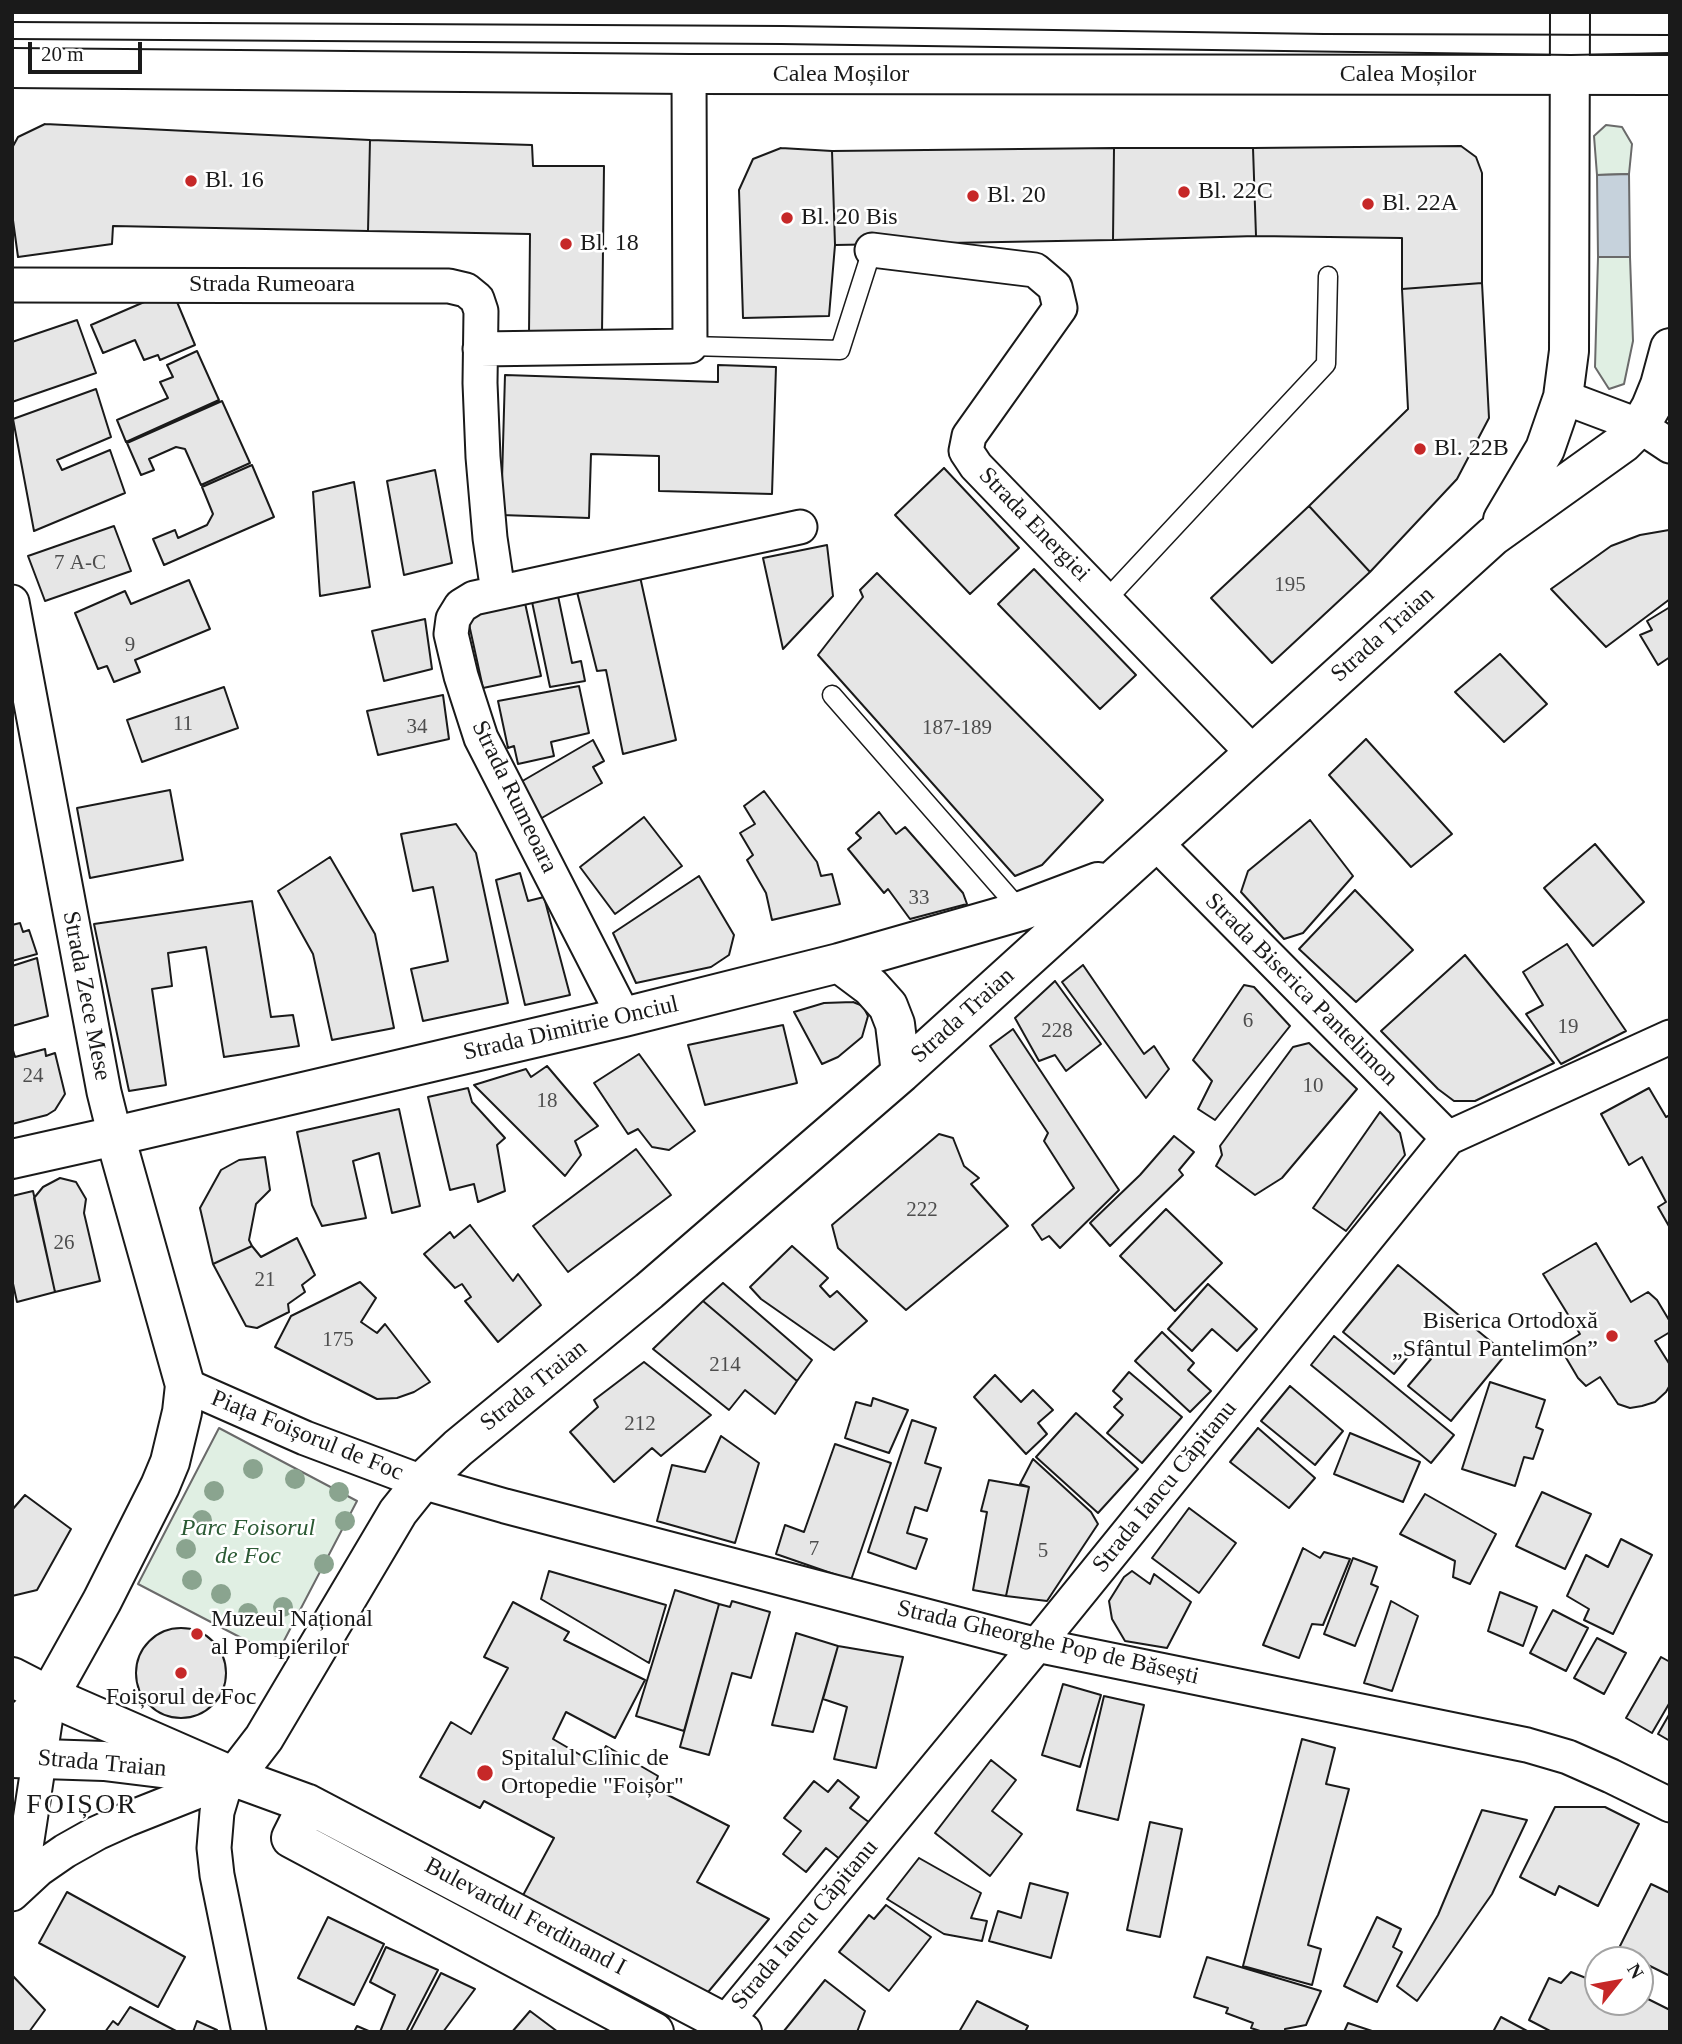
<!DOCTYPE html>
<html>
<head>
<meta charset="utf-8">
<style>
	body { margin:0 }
	#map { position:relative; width:1682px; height:2044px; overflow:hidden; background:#fff; font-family:Georgia,serif }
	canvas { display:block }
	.frame { position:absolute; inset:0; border:14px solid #1a1a1a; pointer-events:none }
	.north { position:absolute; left:1584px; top:1946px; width:70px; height:70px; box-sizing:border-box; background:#fff; border:2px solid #a3a3a3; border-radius:50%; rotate:59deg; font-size:19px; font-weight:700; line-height:28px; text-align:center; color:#1a1a1a }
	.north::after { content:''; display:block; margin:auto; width:24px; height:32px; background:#c62828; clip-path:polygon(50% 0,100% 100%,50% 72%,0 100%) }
	.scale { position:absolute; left:28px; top:42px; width:114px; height:32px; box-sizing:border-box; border:4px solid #1a1a1a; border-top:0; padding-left:9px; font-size:21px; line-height:24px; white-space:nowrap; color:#1a1a1a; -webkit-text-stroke:5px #fff; paint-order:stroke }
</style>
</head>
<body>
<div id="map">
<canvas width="1682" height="2044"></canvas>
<div class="frame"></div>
<div class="north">N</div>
<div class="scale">20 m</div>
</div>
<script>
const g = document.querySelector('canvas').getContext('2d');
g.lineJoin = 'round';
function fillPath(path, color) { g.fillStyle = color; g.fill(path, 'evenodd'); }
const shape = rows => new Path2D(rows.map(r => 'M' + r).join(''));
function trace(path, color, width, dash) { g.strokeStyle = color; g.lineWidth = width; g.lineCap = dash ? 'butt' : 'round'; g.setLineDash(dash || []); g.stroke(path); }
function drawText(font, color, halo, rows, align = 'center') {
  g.font = font + ' Georgia,serif'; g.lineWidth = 5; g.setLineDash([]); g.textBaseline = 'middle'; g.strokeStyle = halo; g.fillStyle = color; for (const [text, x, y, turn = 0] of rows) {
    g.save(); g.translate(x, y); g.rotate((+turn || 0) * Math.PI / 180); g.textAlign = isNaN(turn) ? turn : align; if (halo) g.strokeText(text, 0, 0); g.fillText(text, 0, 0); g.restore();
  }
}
const green = shape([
	[1606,125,1622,127,1632,144,1629,174,1597,175,1594,136,1606,125],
	[1598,257,1630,257,1633,341,1624,384,1609,389,1595,367,1598,257],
	[219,1428,357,1501,276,1656,138,1584,219,1428]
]);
const water = shape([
	[1629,174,1630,257,1598,257,1597,175,1629,174]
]);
const building = shape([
	[45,124,370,140,368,231,113,226,112,244,18,257,12,213,12,148,18,137,45,124],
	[370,140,532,145,533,166,604,166,602,333,529,333,530,234,368,231,370,140],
	[1461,146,1476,157,1482,173,1482,283,1402,289,1402,238,1256,236,1253,148,1461,146],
	[781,148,832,151,835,245,829,316,743,318,739,190,753,159,781,148],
	[1114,148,1253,148,1256,236,1113,240,1114,148],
	[1114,148,1113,240,835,245,832,151,1114,148],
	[1482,283,1489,418,1457,479,1370,572,1309,506,1408,409,1402,289,1482,283],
	[172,290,195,345,160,360,158,355,144,360,135,340,103,353,91,325,172,290],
	[77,320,96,373,12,402,12,342,77,320],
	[197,351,219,400,126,442,117,420,168,398,160,382,173,377,167,365,197,351],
	[718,365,776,367,772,494,659,491,659,456,591,454,589,518,501,515,505,375,718,382,718,365],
	[96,389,111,437,57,460,62,470,110,450,125,493,34,531,13,419,96,389],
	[222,401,250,463,201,485,185,449,176,447,149,459,154,470,141,475,127,443,222,401],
	[252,465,274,517,164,565,153,539,175,530,178,538,207,525,213,514,202,487,252,465],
	[944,468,1019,548,970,594,895,515,944,468],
	[435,470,452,563,404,575,387,481,435,470],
	[354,482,370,587,320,596,313,492,354,482],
	[1309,506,1370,572,1272,663,1211,598,1309,506],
	[114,526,131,571,45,601,28,556,114,526],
	[1669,530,1670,599,1606,647,1551,589,1611,546,1640,535,1669,530],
	[827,545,833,596,783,649,763,558,827,545],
	[1034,569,1136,675,1100,709,998,604,1034,569],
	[639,572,676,740,623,754,606,670,597,671,575,584,639,572],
	[877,573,1103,800,1042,865,1015,876,818,655,863,597,860,590,877,573],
	[189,580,210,629,135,660,140,672,114,682,107,666,98,669,75,613,125,591,131,604,189,580],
	[557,591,572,663,581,661,585,681,550,687,531,597,557,591],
	[525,603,541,676,483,688,467,615,525,603],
	[1670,607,1670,657,1658,665,1640,635,1652,630,1647,621,1670,607],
	[425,619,432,669,384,681,372,631,425,619],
	[1500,654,1547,704,1504,742,1455,692,1500,654],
	[579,686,589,733,551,742,554,756,518,764,514,746,508,748,498,701,579,686],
	[224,687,238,728,142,762,127,720,224,687],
	[443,695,449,739,378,755,367,711,443,695],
	[1366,739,1452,834,1411,867,1329,775,1366,739],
	[593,740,604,761,593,767,602,783,540,819,519,783,593,740],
	[170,790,183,860,90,878,77,808,170,790],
	[764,791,817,862,821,876,832,874,840,904,772,920,766,893,747,860,753,855,740,833,755,824,744,806,764,791],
	[879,812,896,834,905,827,963,893,967,904,910,919,888,889,884,893,848,849,861,838,856,833,879,812],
	[644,817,682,866,615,914,580,867,644,817],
	[1310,820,1353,876,1303,933,1284,939,1241,892,1248,871,1310,820],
	[456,824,476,853,508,1003,423,1021,411,969,448,961,433,887,413,891,401,834,456,824],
	[1595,844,1644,902,1593,946,1544,888,1595,844],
	[330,857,375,934,394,1028,332,1040,313,954,278,891,330,857],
	[520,873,528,901,544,897,570,995,525,1005,496,880,520,873],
	[699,876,734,935,729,955,711,967,636,983,613,933,699,876],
	[1355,890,1413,950,1356,1002,1299,949,1355,890],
	[252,901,271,1017,293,1015,299,1046,224,1057,206,947,168,953,172,986,152,989,166,1085,129,1091,94,924,252,901],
	[20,923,23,932,29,930,37,954,12,961,12,925,20,923],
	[1567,944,1626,1031,1561,1064,1526,1014,1543,1005,1523,972,1567,944],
	[1465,955,1554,1063,1475,1101,1454,1101,1438,1089,1381,1031,1465,955],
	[37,958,48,1016,12,1026,12,966,37,958],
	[1083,965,1144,1054,1154,1046,1169,1069,1146,1098,1062,982,1083,965],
	[1055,981,1101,1044,1066,1071,1055,1055,1039,1061,1015,1018,1055,981],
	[1244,985,1254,987,1290,1026,1215,1120,1198,1109,1212,1081,1193,1060,1244,985],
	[853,1002,863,1006,868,1016,862,1037,838,1057,822,1064,794,1012,824,1003,853,1002],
	[783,1025,797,1083,705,1105,688,1045,783,1025],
	[1013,1029,1119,1190,1060,1248,1049,1236,1042,1240,1032,1225,1074,1188,1044,1141,1048,1133,990,1046,1013,1029],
	[1309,1043,1357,1089,1282,1178,1255,1195,1216,1166,1222,1155,1220,1146,1293,1047,1309,1043],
	[12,1047,15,1057,45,1049,46,1056,55,1053,65,1094,55,1110,47,1115,12,1124,12,1047],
	[639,1054,695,1131,669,1150,652,1147,638,1129,628,1134,594,1083,639,1054],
	[547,1066,598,1126,575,1141,581,1155,565,1176,474,1085,526,1069,531,1077,547,1066],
	[468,1088,472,1102,505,1138,497,1145,505,1191,478,1202,474,1184,450,1190,428,1097,468,1088],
	[1649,1088,1666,1117,1670,1115,1670,1228,1658,1207,1666,1202,1642,1157,1629,1165,1601,1114,1649,1088],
	[399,1109,420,1206,392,1213,379,1153,353,1161,366,1218,322,1226,312,1205,297,1132,399,1109],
	[1380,1112,1400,1133,1405,1155,1346,1231,1313,1208,1380,1112],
	[939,1134,953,1138,964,1166,979,1178,971,1184,1008,1226,906,1310,838,1248,832,1225,939,1134],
	[1174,1136,1194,1152,1179,1170,1183,1175,1110,1246,1090,1223,1140,1175,1174,1136],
	[636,1149,671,1195,568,1272,533,1226,636,1149],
	[265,1157,270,1190,256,1204,249,1240,252,1246,213,1264,200,1208,221,1170,239,1160,265,1157],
	[60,1178,76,1182,86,1199,84,1213,100,1281,55,1292,34,1198,43,1187,60,1178],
	[33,1191,55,1292,17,1302,12,1279,12,1196,33,1191],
	[1166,1209,1222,1263,1175,1311,1120,1256,1166,1209],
	[470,1225,513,1281,518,1274,541,1305,498,1342,465,1301,471,1297,462,1284,455,1288,424,1254,450,1232,454,1238,470,1225],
	[297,1238,315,1275,302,1285,305,1292,288,1304,289,1312,257,1328,246,1326,213,1264,252,1246,261,1257,297,1238],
	[1596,1243,1631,1302,1648,1292,1657,1300,1669,1320,1670,1332,1655,1341,1670,1365,1670,1385,1666,1392,1655,1402,1642,1406,1630,1408,1618,1404,1600,1377,1586,1386,1578,1378,1565,1356,1562,1345,1580,1334,1543,1274,1596,1243],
	[792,1246,828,1278,820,1286,830,1297,837,1291,867,1321,834,1350,761,1299,750,1287,792,1246],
	[1398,1265,1506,1354,1451,1421,1408,1386,1431,1359,1417,1346,1394,1374,1343,1332,1398,1265],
	[360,1282,376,1298,361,1322,377,1333,385,1324,430,1382,414,1392,397,1398,377,1399,275,1347,291,1316,360,1282],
	[723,1283,812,1360,797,1381,703,1301,723,1283],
	[1208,1284,1257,1329,1237,1351,1212,1329,1192,1351,1168,1329,1208,1284],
	[703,1301,797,1381,775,1414,745,1390,729,1410,653,1349,703,1301],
	[1162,1332,1194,1363,1188,1370,1211,1391,1190,1412,1135,1361,1162,1332],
	[1334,1336,1454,1435,1431,1463,1311,1365,1334,1336],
	[644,1362,711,1415,661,1456,652,1448,614,1482,570,1432,598,1407,594,1400,644,1362],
	[1129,1372,1182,1417,1142,1463,1107,1433,1123,1415,1114,1407,1122,1399,1113,1391,1129,1372],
	[995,1375,1021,1402,1033,1390,1053,1410,1038,1423,1047,1434,1026,1454,974,1397,995,1375],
	[1490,1382,1545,1400,1536,1427,1543,1430,1533,1459,1524,1457,1515,1486,1462,1469,1490,1382],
	[1290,1386,1343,1431,1315,1465,1261,1421,1290,1386],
	[873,1398,908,1410,889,1453,845,1438,856,1402,871,1406,873,1398],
	[1076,1413,1138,1469,1098,1513,1036,1457,1076,1413],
	[912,1420,936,1428,925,1463,941,1468,927,1511,915,1507,907,1533,927,1539,916,1569,868,1552,912,1420],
	[1258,1428,1315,1478,1289,1508,1230,1462,1258,1428],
	[1350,1433,1420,1462,1403,1502,1334,1474,1350,1433],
	[721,1436,759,1463,735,1543,657,1521,672,1465,705,1472,721,1436],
	[835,1444,891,1463,851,1580,776,1554,785,1525,804,1532,835,1444],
	[1033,1459,1091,1512,1098,1524,1047,1601,1006,1596,1029,1487,1020,1484,1033,1459],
	[989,1480,1029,1487,1006,1596,973,1590,987,1512,981,1511,989,1480],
	[1542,1492,1591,1514,1565,1569,1516,1546,1542,1492],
	[1425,1494,1496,1534,1470,1584,1453,1577,1455,1561,1400,1534,1425,1494],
	[25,1495,71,1529,37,1590,12,1596,12,1510,25,1495],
	[1189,1508,1236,1543,1199,1593,1152,1558,1189,1508],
	[1621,1539,1652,1555,1613,1634,1584,1620,1589,1609,1567,1596,1586,1555,1608,1567,1621,1539],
	[1303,1548,1320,1558,1324,1552,1350,1559,1323,1625,1312,1624,1299,1658,1263,1645,1303,1548],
	[1353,1558,1377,1567,1371,1584,1378,1587,1355,1646,1324,1634,1353,1558],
	[549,1571,666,1605,649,1663,541,1599,549,1571],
	[1132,1571,1150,1584,1154,1574,1191,1602,1167,1648,1125,1641,1112,1619,1109,1601,1124,1577,1132,1571],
	[675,1590,719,1604,684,1731,636,1716,675,1590],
	[1500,1592,1537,1607,1523,1646,1488,1631,1500,1592],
	[732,1601,770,1612,751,1678,732,1673,709,1755,680,1747,719,1604,730,1607,732,1601],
	[1391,1601,1418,1616,1392,1691,1364,1683,1391,1601],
	[513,1602,569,1632,564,1640,645,1680,615,1738,566,1712,553,1739,596,1764,606,1746,658,1776,654,1788,729,1826,697,1882,769,1919,704,1997,521,1899,554,1838,484,1801,480,1808,420,1777,451,1722,471,1734,508,1668,484,1657,513,1602],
	[1553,1610,1588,1628,1566,1671,1530,1653,1553,1610],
	'136 1673a45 45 0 1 1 90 0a45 45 0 1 1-90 0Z',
	[796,1633,838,1646,813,1732,772,1725,796,1633],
	[1597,1638,1626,1653,1604,1694,1574,1678,1597,1638],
	[838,1646,903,1657,876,1768,834,1759,847,1707,823,1699,838,1646],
	[1661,1657,1670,1662,1670,1702,1652,1733,1626,1718,1661,1657],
	[1063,1684,1101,1695,1080,1767,1042,1755,1063,1684],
	[1104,1696,1144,1705,1118,1820,1077,1810,1104,1696],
	[1670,1713,1670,1741,1658,1734,1670,1713],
	[1302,1739,1335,1748,1326,1784,1349,1789,1308,1945,1321,1949,1312,1985,1243,1966,1302,1739],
	[991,1760,1016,1780,992,1811,1022,1834,990,1876,935,1833,991,1760],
	[838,1780,859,1797,850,1808,870,1823,841,1860,826,1848,806,1872,783,1854,801,1831,784,1818,814,1781,828,1792,838,1780],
	[1555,1807,1605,1807,1639,1824,1598,1906,1559,1886,1555,1895,1520,1877,1555,1807],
	[1482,1810,1527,1820,1492,1894,1417,2001,1397,1986,1438,1915,1482,1810],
	[1150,1822,1182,1829,1160,1937,1127,1930,1150,1822],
	[919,1858,981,1893,971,1918,987,1921,982,1941,944,1934,887,1899,919,1858],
	[1030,1883,1068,1893,1051,1958,989,1941,998,1911,1021,1918,1030,1883],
	[1651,1884,1670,1893,1670,1976,1618,1950,1651,1884],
	[67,1892,185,1957,158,2007,39,1943,67,1892],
	[886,1905,931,1937,889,1991,839,1952,869,1915,874,1919,886,1905],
	[328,1917,384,1944,354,2005,298,1978,328,1917],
	[1377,1917,1401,1929,1393,1947,1402,1952,1377,2002,1344,1986,1377,1917],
	[386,1947,438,1970,406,2032,380,2032,395,1995,370,1982,386,1947],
	[1207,1957,1321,1991,1306,2025,1285,2029,1285,2032,1263,2032,1251,2028,1253,2023,1226,2013,1228,2008,1194,1997,1207,1957],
	[1571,1972,1586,1978,1592,1972,1598,1975,1598,2002,1640,2002,1640,1995,1670,2010,1670,2032,1552,2032,1529,2020,1549,1978,1561,1983,1571,1972],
	[441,1973,475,1989,443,2032,410,2032,441,1973],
	[12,1975,45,2010,29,2032,12,2032,12,1975],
	[825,1980,865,2011,857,2032,784,2031,825,1980],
	[977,2001,1028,2026,1025,2032,959,2032,977,2001],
	[130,2007,178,2032,105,2032,113,2021,118,2025,130,2007],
	[530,2011,558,2032,512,2032,530,2011],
	[1501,2017,1529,2032,1493,2032,1501,2017],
	[197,2021,217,2030,216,2032,193,2032,197,2021],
	[1348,2023,1372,2031,1344,2032,1348,2023],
	[357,2026,371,2032,354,2032,357,2026]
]);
const service = shape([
	[690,346,840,350,872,250],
	[1107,599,1326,364,1328,276],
	[832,695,1021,911]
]);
const minor = shape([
	[872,250,1035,270,1055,287,1060,308,969,436,966,451,976,466,1253,753],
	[12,285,449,286,466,290,477,299,481,311,480,383,483,457,490,538,498,592],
	[480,349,690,346,689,74],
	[1563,397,1640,426,1670,446],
	[12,602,104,1092,115,1136],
	[1155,842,1448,1138],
	[624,1017,481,738,461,676,451,634,453,619,461,606,474,598,800,527],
	[185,1385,305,1438,422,1482,505,1506,1037,1645,1527,1745,1568,1757,1611,1776,1670,1805],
	[234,1777,223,1792,217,1812,214,1848,217,1875,249,2032],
	[20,1886,49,1696],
	[12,1894,39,1869,65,1851,97,1833,128,1819,234,1777],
	[725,2023,1037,1645,1448,1138,1670,1037]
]);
const tertiary = shape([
	[12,1159,115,1136]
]);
const secondary = shape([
	[1503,520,1545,449,1563,397,1569,351,1570,12],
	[839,963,871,987,888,1006,895,1024,901,1073],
	[12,1731,49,1696,102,1601,160,1486,170,1462,182,1412,185,1385,115,1136,624,1017,839,963,1021,911,1098,882],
	[12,1758,104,1761,234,1777,264,1738,398,1512,422,1482,458,1448,649,1291,901,1073,1493,536,1623,443,1640,426,1651,407,1660,385,1670,348]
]);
const primary = shape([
	[12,68,689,74,1670,75],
	[12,1677,49,1696,234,1777,308,1804,742,2032],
	[308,1804,291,1838,654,2032]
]);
const tram = shape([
	[12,22,783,26,1324,34,1670,35],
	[12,39,781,44,1571,55,1670,53]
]);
const trees = [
	[253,1469],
	[295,1479],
	[214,1491],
	[339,1492],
	[202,1520],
	[345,1521],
	[186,1549],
	[324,1564],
	[192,1580],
	[221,1594],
	[283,1607],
	[248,1613]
];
const markers = [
	[191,181,7,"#c62828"],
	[1184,192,7,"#c62828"],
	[973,196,7,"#c62828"],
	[1368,204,7,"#c62828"],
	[787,218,7,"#c62828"],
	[566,244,7,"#c62828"],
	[1420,449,7,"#c62828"],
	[1612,1336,7,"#c62828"],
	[197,1634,7,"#c62828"],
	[181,1673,7,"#c62828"],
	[485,1773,9,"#c62828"]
];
const numberNames = [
	["7 A-C",80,563],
	["195",1290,585],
	["9",130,645],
	["11",183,724],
	["34",417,727],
	["187-189",957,728],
	["33",919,898],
	["6",1248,1021],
	["19",1568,1027],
	["228",1057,1031],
	["24",33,1076],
	["10",1313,1086],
	["18",547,1101],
	["222",922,1210],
	["26",64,1243],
	["21",265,1280],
	["175",338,1340],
	["214",725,1365],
	["212",640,1424],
	["7",814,1549],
	["5",1043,1551]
];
const streetNames = [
	["Calea Moșilor",841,75],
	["Calea Moșilor",1408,75],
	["Strada Rumeoara",272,285],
	["Strada Energiei",1034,525,46],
	["Strada Traian",1383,635,-42],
	["Strada Rumeoara",514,797,64],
	["Strada Biserica Pantelimon",1301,990,45],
	["Strada Zece Mese",86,996,79],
	["Strada Traian",963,1016,-42],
	["Strada Dimitrie Onciul",571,1029,-13],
	["Strada Traian",534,1386,-39],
	["Piața Foișorul de Foc",307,1436,22],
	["Strada Iancu Căpitanu",1165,1487,-51],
	["Strada Gheorghe Pop de Băsești",1048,1643,13],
	["Strada Traian",102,1764,5],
	["Bulevardul Ferdinand I",525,1917,28],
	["Strada Iancu Căpitanu",805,1925,-50]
];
const poiNames = [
	["Bl. 16",205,181],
	["Bl. 22C",1198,192],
	["Bl. 20",987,196],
	["Bl. 22A",1382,204],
	["Bl. 20 Bis",801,218],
	["Bl. 18",580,244],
	["Bl. 22B",1434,449],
	["Biserica Ortodoxă",1598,1322,"right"],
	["„Sfântul Pantelimon”",1598,1350,"right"],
	["Muzeul Național",211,1620],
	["al Pompierilor",211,1648],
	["Foișorul de Foc",181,1698,"center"],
	["Spitalul Clinic de",501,1759],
	["Ortopedie \"Foișor\"",501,1787]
];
const parkNames = [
	["Parc Foisorul",248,1529],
	["de Foc",248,1557]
];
const quarterNames = [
	["FOIȘOR",82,1806]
];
fillPath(green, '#e0efe3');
trace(green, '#6a6a6a', 2);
fillPath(water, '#c6d2dc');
trace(water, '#6a6a6a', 2);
fillPath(building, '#e6e6e6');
trace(building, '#1a1a1a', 2);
trace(service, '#1a1a1a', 21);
trace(minor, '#1a1a1a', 37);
trace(tertiary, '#1a1a1a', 42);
trace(secondary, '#1a1a1a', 42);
trace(primary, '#1a1a1a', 42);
trace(service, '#fff', 18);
trace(minor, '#fff', 33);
trace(tertiary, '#fff', 38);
trace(secondary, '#fff', 38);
trace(primary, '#fff', 38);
trace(tram, '#1a1a1a', 2);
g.fillStyle = '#8aa48f';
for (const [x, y] of trees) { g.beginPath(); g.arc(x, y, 10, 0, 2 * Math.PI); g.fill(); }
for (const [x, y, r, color] of markers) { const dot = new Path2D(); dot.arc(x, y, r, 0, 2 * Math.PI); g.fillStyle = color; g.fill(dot); trace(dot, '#fff', 2.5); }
drawText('21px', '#4d4d4d', null, numberNames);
drawText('24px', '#1a1a1a', '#fff', streetNames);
drawText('24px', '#1a1a1a', '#fff', poiNames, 'left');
drawText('italic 24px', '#2b5a34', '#fff', parkNames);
g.letterSpacing = '2px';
drawText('28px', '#1a1a1a', '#fff', quarterNames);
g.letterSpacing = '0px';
</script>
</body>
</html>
